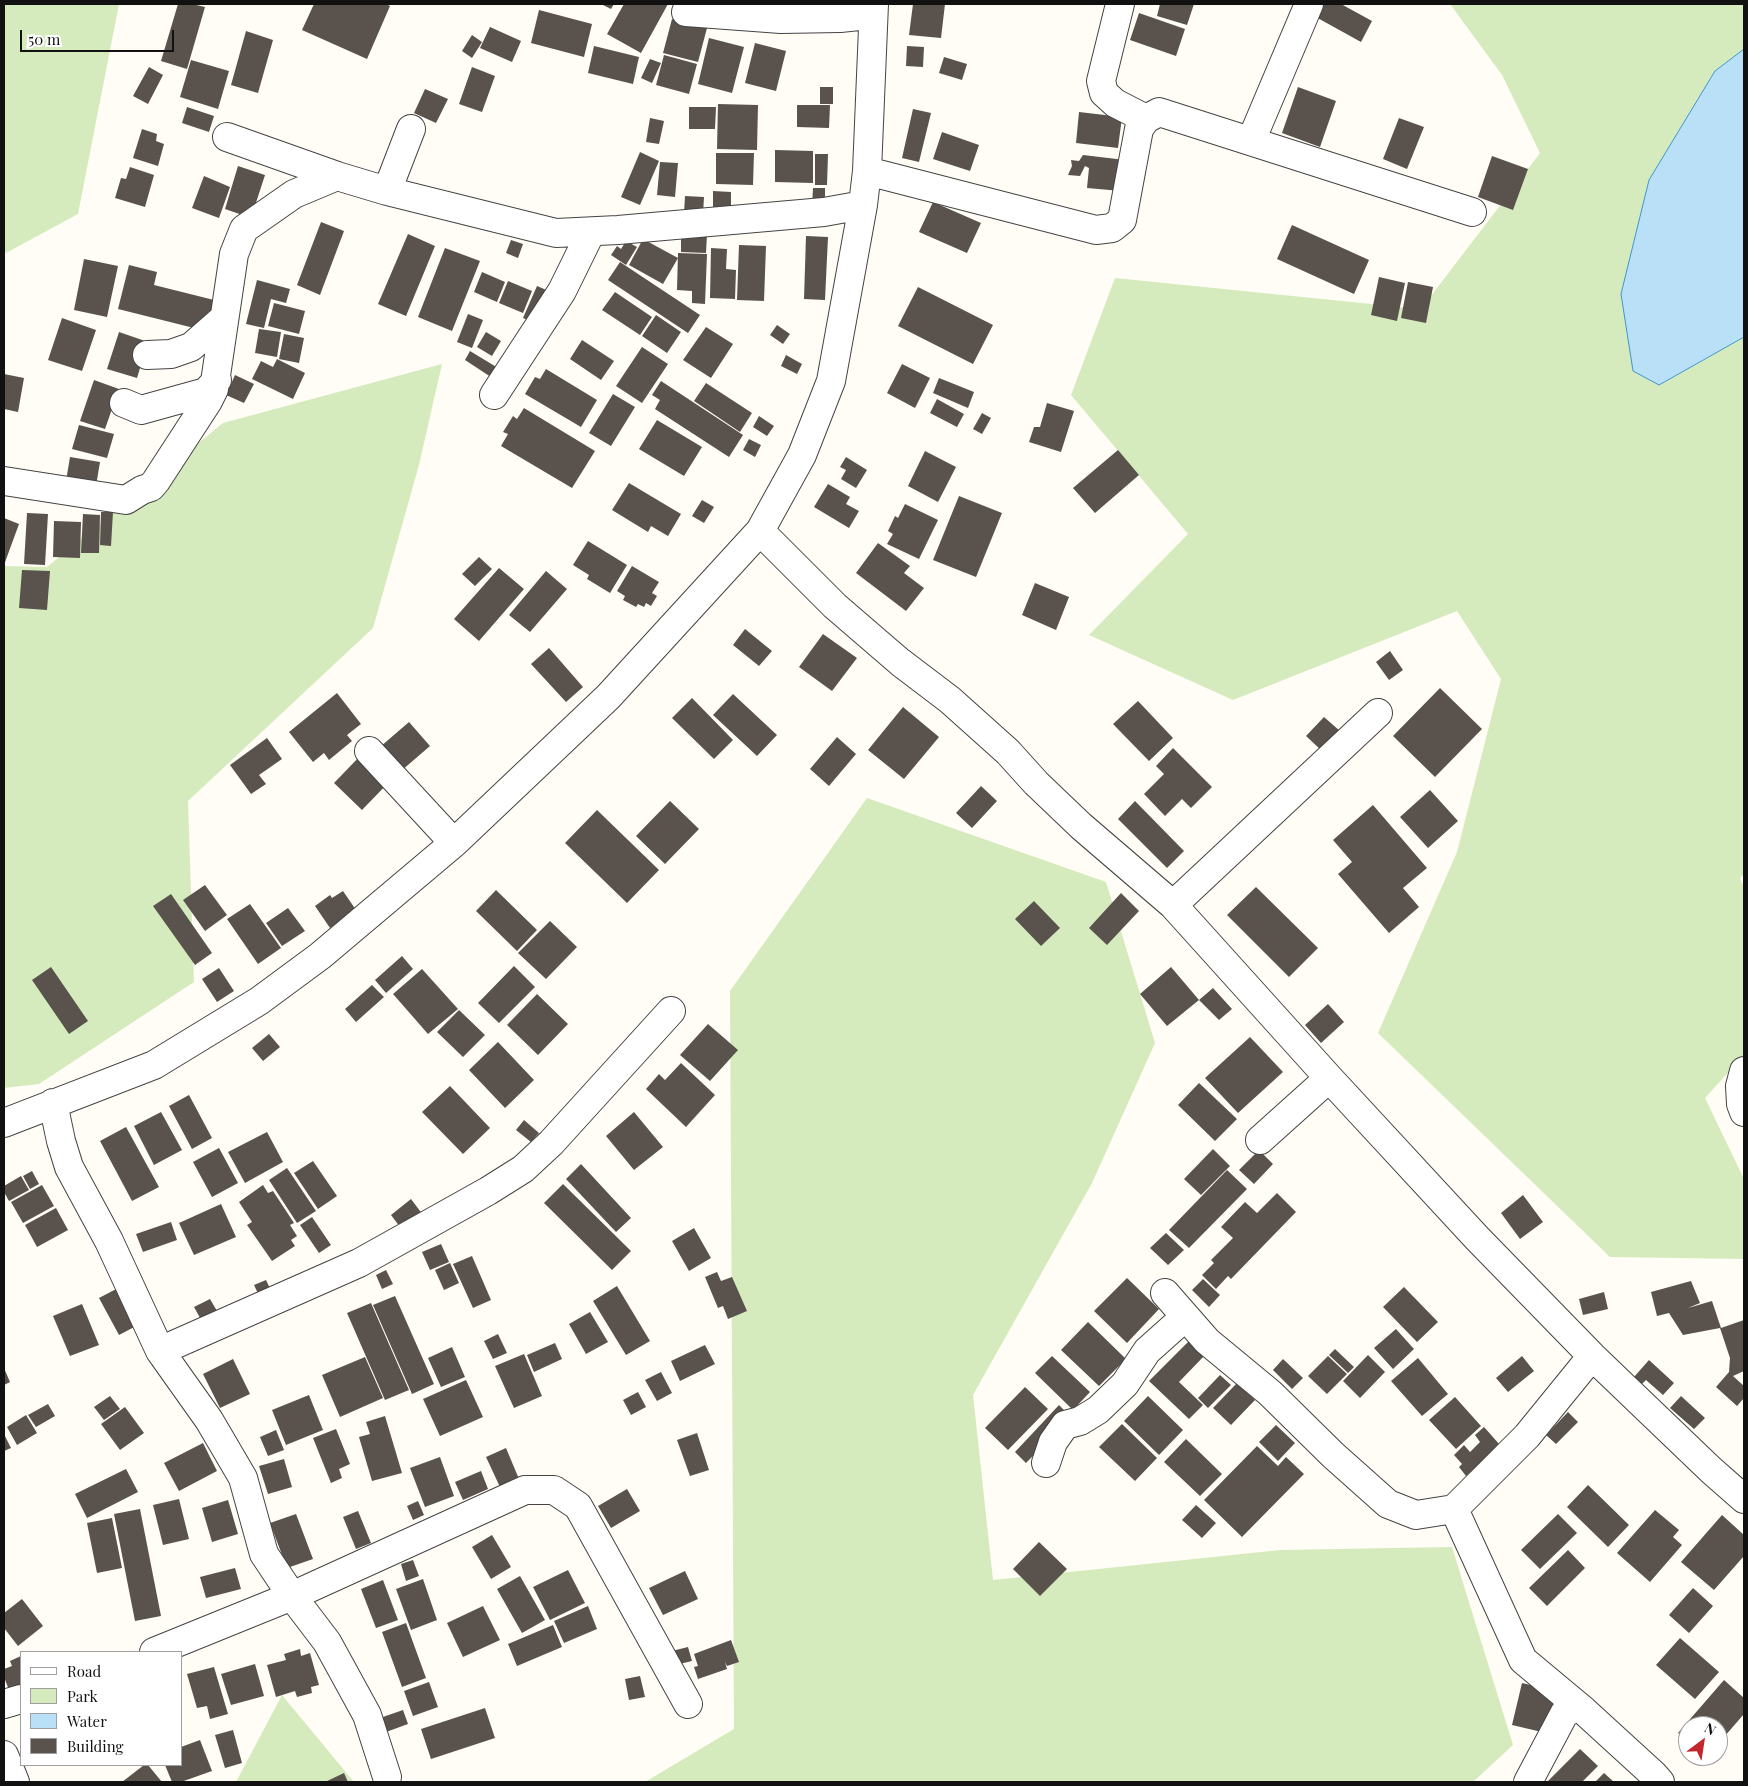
<!DOCTYPE html>
<html>
<head>
<meta charset="utf-8">
<style>
	body { margin:0 }
	#map { position:relative; width:1748px; height:1786px; overflow:hidden; background:#fffdf5; font-family:"Playfair Display",serif }
	canvas { display:block }
	.frame { position:absolute; inset:0; border:5px solid #111; pointer-events:none }
	.legend { position:absolute; left:20px; top:1651px; width:162px; height:115px; box-sizing:border-box; background:#fff; border:1px solid #a0a0a0; margin:0; padding:6px 9px; list-style:none; font-size:15px; color:#111 }
	.legend li { display:flex; align-items:center; gap:10px; height:25px }
	.legend b { width:25px; border:1px solid #a0a0a0 }
	.north { position:absolute; left:1678px; top:1716px; width:50px; height:50px; box-sizing:border-box; background:#fff; border:1px solid #a0a0a0; border-radius:50%; rotate:31deg; font-size:14px; font-weight:700; line-height:20px; text-align:center; color:#111 }
	.north::after { content:''; display:block; margin:auto; width:18px; height:22px; background:#c4262e; clip-path:polygon(50% 0,100% 100%,50% 72%,0 100%) }
	.scale { position:absolute; left:20px; top:30px; width:154px; height:22px; box-sizing:border-box; border:2px solid #111; border-top:0; padding-left:6px; font-size:15px; line-height:18px; white-space:nowrap; color:#111; -webkit-text-stroke:4px #fff; paint-order:stroke }
</style>
</head>
<body>
<div id="map">
<canvas width="1748" height="1786"></canvas>
<div class="frame"></div>
<ul class="legend">
<li><b style="height:6px;background:#fff"></b>Road</li>
<li><b style="height:14px;background:#d5ebbd"></b>Park</li>
<li><b style="height:14px;background:#b9e0f7"></b>Water</li>
<li><b style="height:14px;background:#5a524d"></b>Building</li>
</ul>
<div class="north">N</div>
<div class="scale">50 m</div>
</div>
<script>
const g = document.querySelector('canvas').getContext('2d');
g.lineJoin = 'round';
function fillPath(path, color) { g.fillStyle = color; g.fill(path, 'evenodd'); }
const shape = rows => new Path2D(rows.map(r => 'M' + r).join(''));
function trace(path, color, width, dash) { g.strokeStyle = color; g.lineWidth = width; g.lineCap = dash ? 'butt' : 'round'; g.setLineDash(dash || []); g.stroke(path); }
const green = shape([
	[4,4,119,4,78,214,6,253,4,249],
	[1450,4,1744,4,1744,49,1715,71,1659,385,1744,337,1744,874,1740,878,1744,888,1744,1055,1705,1098,1744,1179,1744,1259,1610,1257,1378,1033,1457,852,1501,679,1457,611,1233,700,1089,635,1188,534,1071,395,1115,278,1421,309,1540,153,1502,75],
	[442,364,419,465,373,628,188,801,194,982,39,1084,4,1088,4,566,47,567,223,423],
	[867,798,1106,882,1155,1043,1092,1183,973,1395,993,1580,1280,1550,1452,1547,1513,1745,1473,1782,645,1782,734,1729,730,991],
	[282,1695,354,1782,236,1782]
]);
const water = shape([
	[1744,49,1744,337,1659,385,1633,371,1621,294,1649,180,1715,71,1744,49]
]);
const building = shape([
	[178,4,192,4,205,7,187,69,161,61],
	[314,4,386,4,390,6,367,59,302,30],
	[601,4,614,4,611,9],
	[624,4,668,4,641,53,607,34],
	[913,4,945,4,941,38,909,35],
	[1160,4,1194,4,1187,25,1157,16],
	[1320,4,1341,4,1372,21,1361,42,1314,16],
	[539,10,592,24,584,57,531,43],
	[1139,13,1185,29,1176,56,1130,40],
	[672,19,707,28,698,62,663,53],
	[490,27,521,41,512,62,480,48],
	[246,31,273,40,258,93,231,85],
	[472,35,482,42,472,58,462,51],
	[709,38,744,47,732,93,698,84],
	[755,43,786,51,776,91,745,83],
	[594,46,639,57,633,84,588,73],
	[907,46,924,47,923,67,906,66],
	[664,55,697,64,689,94,656,85],
	[944,57,967,64,962,80,939,73],
	[650,59,661,63,652,83,641,78],
	[191,60,229,71,218,109,180,97],
	[149,67,163,75,148,104,133,96],
	[472,67,495,76,482,112,459,104],
	[820,87,833,87,833,104,820,104],
	[1298,87,1336,101,1320,147,1282,133],
	[425,89,448,99,436,123,414,113],
	[718,104,758,105,757,150,717,149],
	[797,105,830,105,829,128,797,127],
	[187,107,214,116,209,132,182,123],
	[689,107,716,107,715,129,689,129],
	[913,109,931,113,919,162,902,158],
	[1079,112,1122,117,1118,148,1076,143],
	[650,118,664,121,659,144,646,142],
	[1399,118,1424,127,1407,169,1383,159],
	[142,129,157,134,156,141,164,144,158,166,133,158],
	[942,132,979,145,970,171,933,159],
	[775,150,813,151,813,183,775,182],
	[640,152,659,161,640,205,621,197],
	[716,153,754,153,753,185,716,184],
	[815,154,828,154,827,185,815,185],
	[1083,155,1125,160,1121,191,1087,188,1089,168,1085,166,1080,176,1068,175,1072,166,1071,160,1079,161],
	[1492,156,1528,169,1513,210,1478,197],
	[660,162,678,163,675,197,657,195],
	[238,166,265,175,251,218,225,209],
	[130,167,154,175,145,207,115,198,121,178,126,179],
	[204,176,230,187,219,218,192,208],
	[813,188,825,188,825,207,812,207],
	[713,191,731,192,731,209,713,209],
	[685,196,704,197,703,215,684,214],
	[933,202,981,223,967,253,919,232],
	[321,222,344,231,320,295,297,285],
	[1292,225,1369,260,1354,294,1277,259],
	[681,233,707,234,706,253,681,252],
	[408,234,435,246,406,316,378,304],
	[806,236,828,237,825,300,804,299],
	[643,239,678,258,663,284,629,265],
	[511,240,523,244,518,258,506,253],
	[626,241,637,247,626,265,611,255,617,246,621,249],
	[739,245,766,246,764,301,737,300],
	[445,248,480,261,452,331,418,317],
	[711,248,727,249,726,269,736,270,735,299,710,298],
	[678,253,707,254,705,304,692,303,692,291,677,290],
	[84,259,118,266,107,317,74,310],
	[620,262,700,315,688,333,608,280],
	[129,265,157,272,154,285,214,300,206,331,118,309],
	[482,272,505,282,497,302,474,292],
	[1379,277,1405,283,1397,321,1371,315],
	[257,280,290,289,286,303,271,299,264,328,246,324],
	[508,281,532,291,523,313,499,303],
	[1408,282,1433,287,1426,323,1401,318],
	[537,286,551,292,537,324,523,318],
	[918,287,993,325,973,364,898,326],
	[615,292,652,317,640,335,602,310],
	[274,303,305,311,299,334,268,326],
	[468,314,483,320,472,348,457,342],
	[656,315,681,332,667,353,642,336],
	[62,318,96,330,82,371,48,360],
	[777,325,790,334,783,344,770,335],
	[706,327,733,344,711,378,683,360],
	[259,329,281,332,277,357,255,353],
	[119,332,148,342,137,378,107,369],
	[486,332,501,341,492,356,477,347],
	[284,334,304,338,299,363,279,359],
	[582,340,614,361,601,380,570,359],
	[642,347,668,364,642,403,616,386],
	[470,351,503,371,497,381,465,360],
	[786,355,802,364,797,374,781,366],
	[277,359,305,373,293,399,252,379,261,361,273,367],
	[902,364,930,378,915,408,887,393],
	[546,369,597,400,581,427,525,394,535,377,540,379],
	[4,374,24,378,18,412,4,409],
	[235,375,254,384,244,403,226,395],
	[939,378,974,392,968,408,933,393],
	[94,380,119,389,105,429,80,421],
	[661,381,743,435,729,457,655,409,660,400,652,395],
	[706,383,752,413,740,432,694,401],
	[613,394,635,407,611,446,589,433],
	[937,399,964,414,957,427,930,413],
	[1047,403,1074,411,1061,452,1029,442,1034,427,1040,427],
	[524,408,595,451,572,488,501,446,508,434,503,432,513,416,517,419],
	[982,413,991,418,982,434,973,429],
	[759,416,774,426,767,436,753,427],
	[657,420,702,447,684,476,639,449],
	[79,425,114,434,107,458,72,449],
	[749,439,761,445,755,457,743,450],
	[1118,450,1139,475,1095,513,1073,488],
	[925,451,956,467,938,502,908,486],
	[70,457,100,462,96,486,66,481],
	[846,457,867,470,856,488,841,479,846,470,840,467],
	[629,483,681,514,668,536,651,526,648,532,612,510],
	[828,484,850,497,846,504,859,511,849,528,814,507],
	[959,496,1002,513,976,577,933,560],
	[702,500,714,507,704,523,692,516],
	[905,504,938,520,919,559,887,544,893,534,888,531,895,516,898,518],
	[101,512,113,512,111,546,100,545],
	[27,513,48,514,45,565,24,564],
	[83,514,100,515,99,553,81,553],
	[4,518,19,524,4,565],
	[54,521,81,522,80,558,53,557],
	[588,541,627,565,610,593,587,579,589,575,573,565],
	[878,543,910,566,904,573,924,588,906,611,856,573],
	[479,557,492,569,475,586,462,574],
	[632,566,659,582,652,593,657,596,651,606,646,603,644,607,638,604,636,607,623,600,625,596,617,591],
	[499,568,524,589,479,641,454,619],
	[22,570,50,571,47,610,19,608],
	[546,571,567,589,530,632,509,615],
	[1035,583,1069,597,1056,630,1022,615],
	[745,629,772,651,759,666,733,645],
	[823,634,857,658,832,691,799,667],
	[549,648,583,687,566,702,531,664],
	[1390,651,1403,670,1389,680,1376,662],
	[1440,688,1482,729,1435,777,1393,736],
	[337,693,361,724,347,735,352,741,329,760,324,753,313,762,289,732],
	[733,694,777,735,757,756,713,715],
	[692,698,733,740,714,759,672,718],
	[1138,701,1173,738,1149,761,1113,724],
	[903,707,939,737,904,779,868,750],
	[1324,717,1340,731,1321,750,1306,736],
	[409,722,430,746,401,771,380,747],
	[837,737,856,754,829,786,810,769],
	[267,738,282,759,259,775,266,784,251,794,230,765],
	[1173,748,1212,787,1191,808,1182,799,1165,816,1144,794,1164,774,1156,766],
	[363,753,391,780,362,810,334,783],
	[981,786,997,801,972,828,956,813],
	[1430,790,1458,821,1428,848,1400,817],
	[670,801,699,829,665,864,636,836],
	[1135,801,1184,851,1167,868,1118,819],
	[1373,805,1427,868,1403,888,1419,907,1389,933,1338,874,1352,862,1333,840],
	[597,810,659,870,627,903,565,843],
	[205,885,227,915,205,931,183,900],
	[1256,887,1318,948,1289,977,1227,915],
	[496,890,537,930,517,951,476,911],
	[343,891,356,910,330,928,315,906,330,895,332,898],
	[1121,893,1139,911,1107,945,1089,928],
	[171,894,212,953,195,965,153,906],
	[1034,901,1060,928,1041,946,1015,919],
	[250,904,281,948,258,964,227,919],
	[288,908,305,931,282,946,266,923],
	[550,921,577,947,546,979,518,953],
	[402,956,413,969,386,993,375,980],
	[514,966,535,987,499,1023,478,1003],
	[51,967,88,1021,69,1034,32,980],
	[1171,967,1199,1000,1167,1026,1140,994],
	[219,968,234,991,217,1002,202,979],
	[422,969,458,1009,428,1034,393,994],
	[372,985,384,997,356,1022,345,1009],
	[1213,988,1232,1009,1219,1020,1199,1000],
	[537,994,568,1024,538,1055,507,1025],
	[1328,1004,1344,1022,1321,1043,1305,1025],
	[459,1010,485,1035,463,1057,437,1032],
	[708,1024,738,1050,710,1081,680,1055],
	[269,1034,280,1047,263,1061,252,1048],
	[1250,1037,1283,1072,1238,1113,1205,1078],
	[498,1042,534,1080,505,1108,469,1070],
	[681,1063,715,1095,686,1127,646,1089,659,1074,665,1080],
	[1199,1083,1237,1119,1215,1141,1178,1105],
	[450,1086,490,1128,463,1154,422,1112],
	[189,1095,212,1138,192,1149,169,1106],
	[161,1112,182,1150,154,1165,134,1126],
	[634,1112,663,1147,634,1170,606,1136],
	[524,1120,539,1133,531,1142,516,1130],
	[126,1127,159,1187,132,1201,100,1141],
	[267,1132,283,1162,245,1183,228,1152],
	[219,1148,238,1183,212,1197,193,1162],
	[1213,1149,1230,1166,1201,1195,1184,1179],
	[1259,1150,1273,1164,1254,1184,1239,1170],
	[313,1161,337,1196,318,1209,294,1173],
	[581,1164,631,1218,616,1232,566,1179],
	[287,1168,316,1211,297,1223,269,1180],
	[1227,1170,1247,1189,1189,1248,1169,1230],
	[32,1171,39,1184,30,1189,23,1176],
	[21,1176,29,1190,9,1201,4,1192,4,1186],
	[563,1184,631,1251,612,1270,544,1203],
	[42,1185,54,1206,23,1223,11,1202],
	[263,1185,268,1193,273,1191,294,1223,290,1225,297,1236,291,1240,295,1246,272,1261,247,1225,252,1222,239,1202],
	[1277,1193,1296,1212,1231,1279,1228,1276,1216,1289,1202,1275,1214,1263,1211,1260,1233,1238,1221,1227,1245,1202,1257,1213],
	[1523,1195,1543,1222,1520,1239,1501,1213],
	[411,1199,423,1215,403,1231,391,1215],
	[221,1204,236,1237,194,1255,179,1223],
	[56,1208,68,1230,37,1247,25,1225],
	[312,1217,331,1245,319,1253,300,1225],
	[171,1222,177,1240,143,1252,136,1234],
	[694,1228,711,1258,689,1271,672,1241],
	[1166,1233,1184,1250,1168,1265,1150,1248],
	[441,1244,449,1262,430,1270,422,1252],
	[472,1256,491,1300,473,1308,453,1264],
	[450,1263,459,1283,444,1290,435,1270],
	[386,1270,393,1284,382,1289,376,1275],
	[717,1272,721,1281,732,1277,747,1311,728,1319,723,1306,718,1308,705,1277],
	[1127,1278,1159,1309,1127,1343,1094,1311],
	[1203,1279,1220,1295,1209,1307,1192,1290],
	[266,1280,275,1299,263,1304,254,1285],
	[1691,1281,1700,1303,1688,1308,1712,1301,1721,1328,1744,1320,1744,1371,1733,1376,1744,1386,1744,1398,1737,1406,1716,1387,1729,1372,1730,1358,1720,1328,1683,1335,1669,1313,1657,1316,1651,1292],
	[617,1286,650,1341,626,1355,593,1301],
	[120,1287,140,1324,119,1335,99,1298],
	[1404,1287,1438,1322,1417,1342,1383,1307],
	[1604,1292,1608,1309,1583,1315,1579,1299],
	[395,1296,434,1384,412,1394,373,1305],
	[210,1299,220,1316,204,1325,194,1307],
	[371,1303,409,1390,385,1400,347,1313],
	[82,1304,99,1345,70,1356,53,1316],
	[590,1312,608,1342,586,1354,569,1324],
	[1088,1322,1126,1359,1099,1386,1061,1350],
	[1396,1329,1414,1349,1393,1369,1374,1348],
	[498,1334,507,1353,493,1359,484,1341],
	[1191,1339,1206,1354,1179,1382,1203,1405,1189,1419,1149,1381],
	[555,1343,562,1359,534,1372,527,1355],
	[705,1345,715,1364,680,1381,671,1361],
	[452,1347,465,1377,441,1387,428,1358],
	[1335,1349,1354,1367,1348,1373,1329,1355],
	[524,1354,542,1396,514,1408,495,1366],
	[1368,1355,1385,1372,1360,1398,1343,1381],
	[1052,1356,1090,1392,1073,1410,1035,1373],
	[1328,1356,1347,1374,1327,1394,1308,1376],
	[1522,1356,1534,1371,1508,1392,1496,1378],
	[365,1357,383,1398,340,1417,322,1375],
	[1418,1358,1448,1394,1422,1416,1391,1381],
	[233,1359,250,1394,220,1408,203,1374],
	[1283,1359,1303,1378,1292,1389,1273,1370],
	[1649,1360,1674,1383,1663,1395,1646,1380,1642,1384,1634,1377],
	[4,1368,10,1382,4,1385],
	[661,1372,672,1393,657,1401,645,1380],
	[1220,1375,1231,1385,1208,1408,1198,1398],
	[466,1380,483,1417,440,1436,423,1399],
	[1237,1383,1255,1400,1231,1425,1213,1408],
	[1025,1387,1048,1409,1008,1450,985,1428],
	[638,1392,646,1407,631,1415,623,1400],
	[309,1395,323,1430,286,1445,272,1410],
	[110,1396,120,1409,104,1420,94,1407],
	[1148,1396,1183,1430,1159,1455,1124,1421],
	[1681,1396,1705,1418,1694,1429,1670,1408],
	[1455,1397,1481,1426,1456,1449,1429,1420],
	[48,1404,55,1416,36,1427,28,1415],
	[1059,1405,1071,1417,1026,1463,1015,1452],
	[125,1407,144,1433,120,1450,101,1424],
	[1568,1412,1578,1422,1556,1444,1546,1435],
	[26,1415,37,1433,17,1445,7,1427],
	[385,1416,402,1473,372,1481,359,1437,370,1434,366,1422],
	[1122,1424,1157,1458,1135,1481,1099,1447],
	[1276,1425,1295,1443,1278,1461,1259,1442],
	[1484,1427,1500,1445,1466,1476,1459,1467,1462,1464,1454,1455,1464,1445,1470,1452,1480,1442,1475,1435],
	[336,1429,350,1464,339,1469,342,1478,331,1483,313,1438],
	[276,1430,284,1450,268,1456,260,1437],
	[697,1433,709,1470,690,1476,677,1440],
	[4,1434,11,1448,4,1451],
	[1186,1439,1222,1474,1200,1496,1164,1462],
	[203,1443,217,1471,179,1491,164,1463],
	[1257,1446,1278,1466,1286,1457,1304,1474,1242,1537,1204,1500],
	[506,1448,519,1479,500,1487,486,1457],
	[440,1457,454,1496,425,1507,410,1468],
	[284,1459,292,1487,268,1494,259,1466],
	[126,1469,138,1492,87,1518,75,1494],
	[481,1471,488,1489,463,1500,455,1482],
	[1588,1485,1629,1525,1608,1547,1567,1507],
	[627,1489,640,1511,611,1528,598,1506],
	[179,1499,189,1539,163,1545,153,1505],
	[228,1500,238,1534,212,1542,202,1508],
	[418,1501,424,1515,413,1520,407,1506],
	[1196,1505,1216,1523,1202,1538,1182,1520],
	[140,1509,161,1616,135,1621,114,1514],
	[1655,1510,1679,1530,1673,1537,1682,1545,1650,1582,1617,1553],
	[358,1511,371,1543,356,1549,343,1517],
	[296,1514,313,1559,287,1568,270,1523],
	[1558,1514,1577,1533,1540,1569,1521,1550],
	[1722,1515,1744,1535,1744,1556,1714,1590,1681,1562],
	[112,1518,122,1568,97,1573,87,1523],
	[492,1535,511,1567,491,1579,472,1547],
	[1039,1542,1067,1569,1040,1596,1013,1569],
	[1568,1550,1585,1568,1547,1606,1529,1588],
	[413,1560,419,1576,406,1581,401,1564],
	[235,1568,241,1589,206,1598,200,1577],
	[568,1570,585,1603,550,1620,533,1587],
	[685,1571,698,1599,663,1615,649,1588],
	[520,1576,545,1620,522,1633,497,1589],
	[423,1579,437,1620,411,1630,396,1589],
	[383,1580,398,1620,376,1628,361,1589],
	[1693,1588,1713,1606,1689,1633,1669,1615],
	[22,1599,43,1626,18,1646,4,1628,4,1613],
	[483,1606,500,1640,463,1657,447,1623],
	[588,1606,597,1629,564,1643,554,1621],
	[406,1623,426,1678,402,1687,382,1632],
	[553,1625,562,1647,517,1666,508,1644],
	[1680,1638,1719,1672,1695,1699,1656,1665],
	[731,1640,739,1662,727,1666,725,1662,727,1669,698,1679,694,1667,698,1666,694,1654],
	[688,1647,692,1661,671,1666,668,1652],
	[300,1649,301,1656,310,1653,319,1685,311,1687,312,1693,297,1697,295,1691,276,1697,267,1665,286,1660,284,1654],
	[21,1656,21,1687,9,1690,4,1677,4,1669,12,1666,10,1661],
	[255,1664,264,1696,231,1705,221,1674],
	[214,1667,228,1714,210,1719,207,1706,197,1708,187,1674],
	[640,1676,645,1697,629,1700,625,1679],
	[1724,1680,1744,1698,1744,1714,1718,1744,1718,1726,1688,1726,1688,1742,1678,1733],
	[429,1682,438,1707,413,1716,404,1691],
	[1522,1683,1556,1691,1546,1733,1512,1725],
	[485,1708,495,1738,431,1759,421,1729],
	[403,1710,408,1724,386,1732,380,1718],
	[233,1730,242,1763,225,1768,215,1735],
	[200,1740,212,1771,181,1782,172,1782,165,1765,181,1765,181,1747],
	[1580,1749,1598,1766,1582,1782,1547,1782],
	[144,1765,148,1765,162,1782,122,1782],
	[344,1773,348,1782,325,1782],
	[1604,1773,1614,1782,1595,1782]
]);
const minor = shape([
	[1120,4,1101,81,1104,93,1115,103,1146,119],
	[686,12,781,19,840,18,859,16,874,5],
	[227,137,337,176,387,191,556,233,618,230,824,212,863,205],
	[1251,141,1309,4],
	[867,171,1096,230,1112,228,1122,220,1139,129,1146,119,1159,112,1472,212],
	[387,191,411,129],
	[147,355,171,354,191,347,224,318],
	[494,395,562,291,591,232],
	[124,403,141,410,206,392,217,380],
	[4,481,126,500,142,490,151,487,156,481,208,401,214,389,234,254,244,229,294,194,337,176],
	[760,531,835,606,900,662,950,700,1008,752,1036,783,1081,826,1173,905,1329,1078,1477,1238,1592,1356,1711,1470,1744,1499],
	[369,751,454,843],
	[1173,905,1378,713],
	[1744,1071,1740,1086,1741,1104,1744,1112],
	[53,1103,61,1141,69,1167,109,1241,160,1351,209,1420,243,1478,264,1554,292,1596,327,1642,367,1715,387,1777],
	[4,1123,154,1065,259,1001,320,956,454,843,608,697,760,531,802,455,831,381,863,205,867,171,874,4],
	[1260,1140,1329,1078],
	[1165,1293,1207,1341,1270,1393,1333,1455,1388,1504,1416,1515,1454,1509,1527,1436,1592,1356],
	[160,1351,359,1263,488,1191,523,1169,551,1143,671,1011],
	[1046,1463,1053,1442,1065,1425,1080,1421,1098,1410,1125,1384,1147,1351,1185,1317],
	[1454,1509,1523,1660,1583,1710,1653,1774,1660,1782],
	[154,1652,292,1596,525,1490,554,1490,578,1506,688,1704],
	[4,1704,21,1699],
	[4,1755,15,1782],
	[1528,1782,1564,1714,1573,1708,1583,1710]
]);
fillPath(green, '#d5ebbd');
fillPath(water, '#b9e0f7');
trace(water, '#3f96cf', 1);
fillPath(building, '#5a524d');
trace(minor, '#444', 30);
trace(minor, '#fff', 28);
</script>
</body>
</html>
